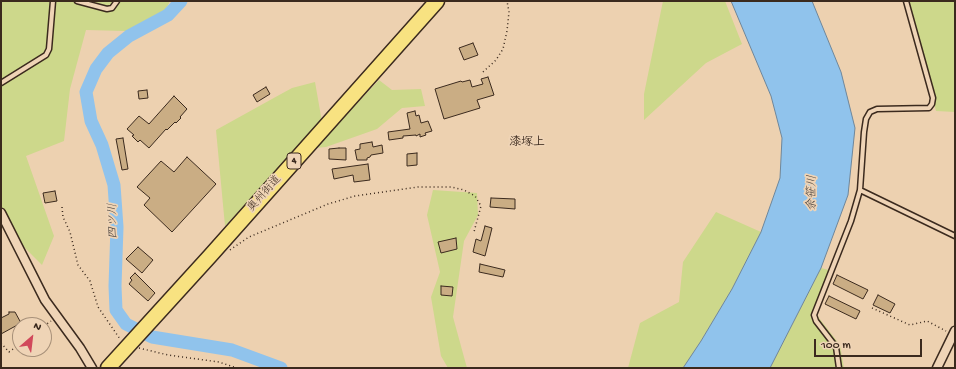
<!DOCTYPE html>
<html>
<head>
<meta charset="utf-8">
<style>
	body { margin:0 }
	#map { position:relative; width:956px; height:369px; overflow:hidden; background:#edd1b0; font-family:"Gochi Hand",sans-serif }
	canvas { display:block }
	.frame { position:absolute; inset:0; border:2px solid #3b2a1e; pointer-events:none }
	.north { position:absolute; left:12px; top:317px; width:40px; height:40px; box-sizing:border-box; background:#efd4b6; border:1px solid #a79079; border-radius:50%; rotate:28deg; font-size:11px; font-weight:700; line-height:16px; text-align:center; color:#3b2a1e }
	.north::after { content:''; display:block; margin:auto; width:14px; height:18px; background:#d1495b; clip-path:polygon(50% 0,100% 100%,50% 72%,0 100%) }
	.scale { position:absolute; left:814px; top:339px; width:108px; height:18px; box-sizing:border-box; border:2px solid #3b2a1e; border-top:0; padding-left:5px; font-size:12px; line-height:14px; white-space:nowrap; color:#3b2a1e; -webkit-text-stroke:3px #efd4b6; paint-order:stroke }
</style>
</head>
<body>
<div id="map">
<canvas width="956" height="369"></canvas>
<div class="frame"></div>
<div class="north">N</div>
<div class="scale">100 m</div>
</div>
<script>
const g = document.querySelector('canvas').getContext('2d');
g.lineJoin = 'round';
function fillPath(path, color) { g.fillStyle = color; g.fill(path, 'evenodd'); }
const shape = rows => new Path2D(rows.map(r => 'M' + r).join(''));
function trace(path, color, width, dash) { g.strokeStyle = color; g.lineWidth = width; g.lineCap = dash ? 'butt' : 'round'; g.setLineDash(dash || []); g.stroke(path); }
function drawText(font, color, halo, rows, align = 'center') {
  g.font = font + ' "Gochi Hand","Klee One",sans-serif'; g.lineWidth = 3.5; g.setLineDash([]); g.textBaseline = 'middle'; g.strokeStyle = halo; g.fillStyle = color; for (const [text, x, y, turn = 0] of rows) {
    g.save(); g.translate(x, y); g.rotate((+turn || 0) * Math.PI / 180); g.textAlign = isNaN(turn) ? turn : align; if (halo) g.strokeText(text, 0, 0); g.fillText(text, 0, 0); g.restore();
  }
}
const green = shape([
	[1,1,170,1,165,11,126,31,86,30,70,89,64,141,26,156,54,236,42,265,1,224],
	[663,1,725,1,742,44,706,63,644,120,644,94],
	[907,1,955,1,955,112,936,111],
	[379,80,392,90,421,89,425,106,402,108,377,129,326,147,315,148],
	[315,82,322,122,225,226,216,130,281,94,292,88],
	[433,190,477,193,478,215,464,241,453,317,467,368,448,368,441,356,431,297,440,272,427,215],
	[716,212,761,232,732,289,701,341,683,368,628,368,640,323,679,302,683,262],
	[821,268,829,270,816,314,840,345,844,368,770,368]
]);
const water = shape([
	[731,1,812,1,841,72,855,128,848,195,821,268,770,368,683,368,701,341,732,289,761,232,780,178,782,138,771,96,731,1]
]);
const river = shape([
	[181,1,168,15,129,36,108,53,96,69,86,92,91,121,102,145,114,185,117,227,115,286,116,310,126,324,152,337,232,350,281,368]
]);
const building = shape([
	[473,43,478,55,464,60,459,48,473,43],
	[488,77,494,95,477,100,480,108,444,119,435,89,461,81,462,82,470,80,472,87,483,84,481,79,488,77],
	[266,87,270,94,257,102,253,95,266,87],
	[147,90,148,98,139,99,138,91,147,90],
	[174,96,187,109,180,117,181,118,176,123,175,122,167,130,166,129,149,148,140,140,138,142,132,136,134,135,127,129,139,116,149,124,174,96],
	[415,111,416,116,419,115,421,123,428,121,432,131,425,133,426,135,420,137,420,134,416,136,416,135,403,136,403,138,389,140,388,132,410,129,407,113,415,111],
	[123,138,128,169,122,170,116,139,123,138],
	[372,142,373,147,382,145,383,153,371,155,370,157,367,158,367,160,357,160,355,150,360,149,360,144,372,142],
	[339,148,346,148,346,160,329,159,329,149,339,148],
	[417,153,417,165,407,166,407,154,417,153],
	[187,157,216,184,172,232,144,205,150,198,137,187,161,161,174,172,187,157],
	[368,164,370,180,354,182,353,175,334,179,332,169,368,164],
	[55,191,57,201,45,203,43,193,55,191],
	[491,198,515,199,515,209,490,207,491,198],
	[485,226,492,228,485,256,473,252,476,239,481,241,485,226],
	[456,238,457,249,441,253,438,242,456,238],
	[138,247,153,260,142,273,126,259,138,247],
	[480,264,505,270,503,277,479,272,480,264],
	[135,273,155,293,148,301,129,284,132,280,130,278,135,273],
	[837,275,868,290,863,299,833,284,837,275],
	[441,286,453,287,452,296,441,295,441,286],
	[878,295,895,304,890,313,873,305,878,295],
	[829,296,860,311,856,319,825,304,829,296],
	[9,312,15,312,21,323,1,334,1,318,9,314,9,312]
]);
const path = shape([
	[483,72,496,60,503,49,507,31,509,12,507,1],
	[62,207,63,217,70,232,78,265,90,281,98,307,120,339],
	[230,250,249,237,328,204,355,196,418,187,451,187,464,190,475,196,481,206,474,232],
	[872,308,910,325,927,321,946,331],
	[44,326,51,321],
	[1,343,9,352,20,344],
	[139,348,168,355,219,362,237,368]
]);
const lane = shape([
	[77,1,107,9,112,8,117,1],
	[1,83,46,55,49,49,53,1],
	[860,190,955,236],
	[839,368,836,347,816,321,814,315,851,221,860,190,864,132,866,119,870,112,877,109,929,108,932,104,933,98,906,1]
]);
const street = shape([
	[1,213,45,300,80,348,92,368],
	[937,368,955,331]
]);
const highway = shape([
	[108,368,210,256,437,1]
]);
const shields = [
	[294,161,14]
];
const shieldNames = [
	["4",294,161]
];
const streetNames = [
	["奥州街道",265,194,-48]
];
const neighbourhoodNames = [
	["漆塚上",527,143]
];
const waterNames = [
	["余笹川",813,193,-89],
	["四ツ川",114,221,-91]
];
fillPath(green, '#cdd88b');
fillPath(water, '#90c3ec');
trace(water, '#6e869a', 1);
trace(river, '#90c3ec', 13);
fillPath(building, '#caad84');
trace(building, '#3b2a1e', 1);
trace(lane, '#3b2a1e', 7);
trace(street, '#3b2a1e', 11);
trace(highway, '#3b2a1e', 17);
trace(path, '#3b2a1e', 1.5, [1, 3]);
trace(lane, '#efd4b6', 4);
trace(street, '#efd4b6', 8);
trace(highway, '#f8e281', 14);
for (const [x, y, w] of shields) { const box = new Path2D(); box.roundRect(x - w / 2, y - 8, w, 16, 3); g.fillStyle = '#efd4b6'; g.fill(box); trace(box, '#3b2a1e', 1); }
drawText('bold 10px', '#3b2a1e', null, shieldNames);
drawText('11px', '#3b2a1e', '#efd4b6', streetNames);
drawText('bold 12px', '#3b2a1e', '#efd4b6', neighbourhoodNames);
drawText('italic 12px', '#48413d', '#efd4b6', waterNames);
</script>
</body>
</html>
